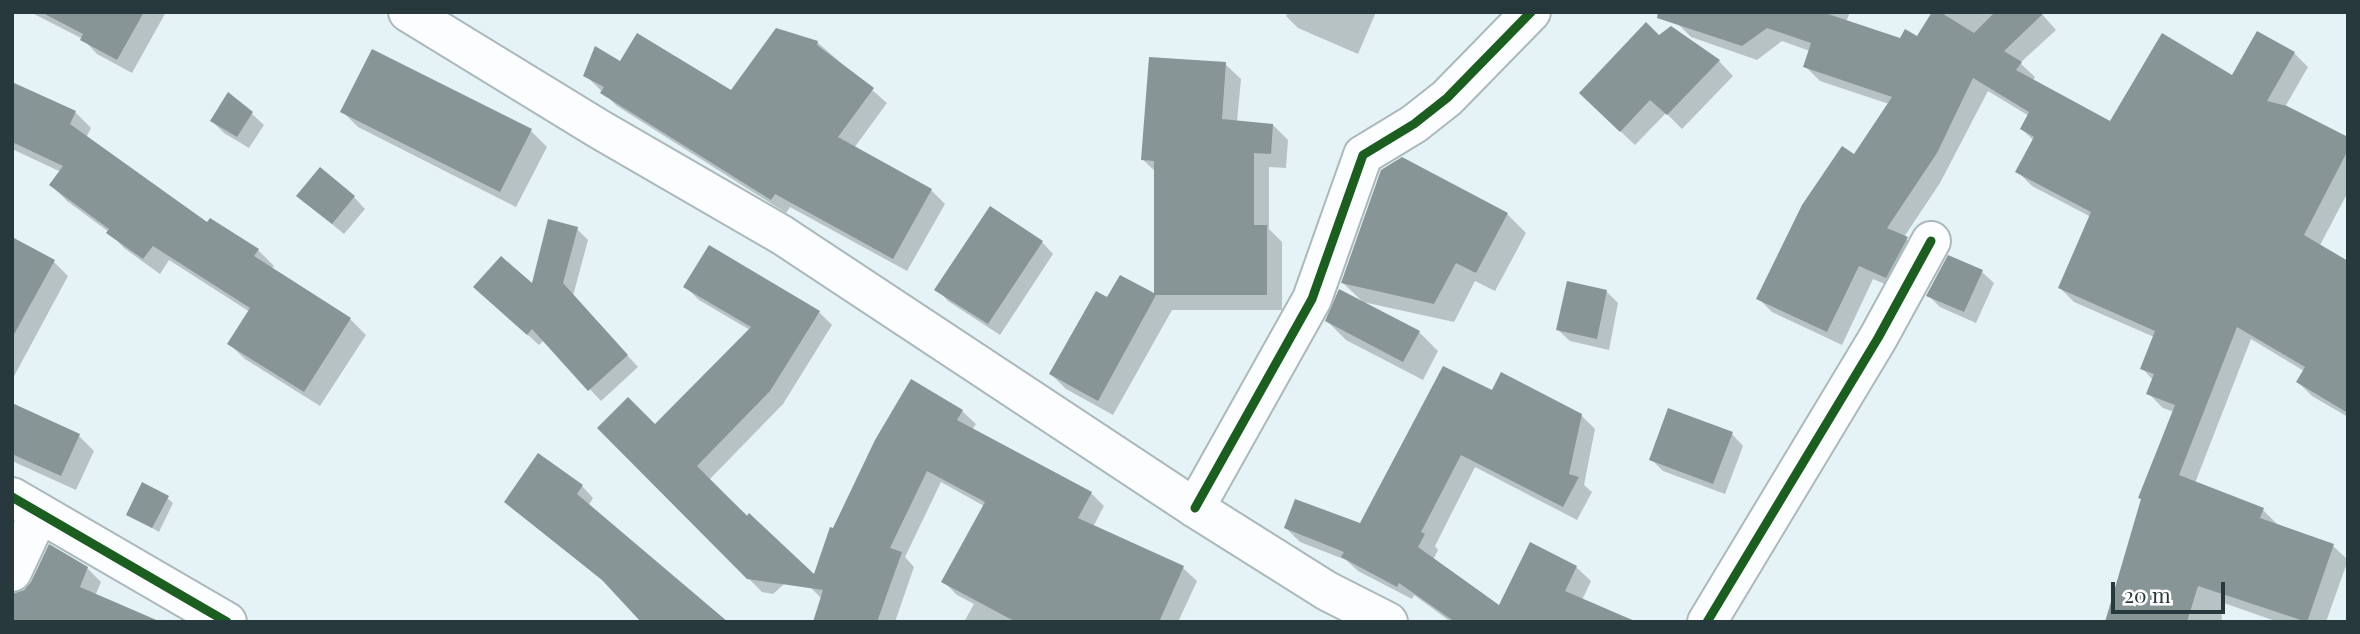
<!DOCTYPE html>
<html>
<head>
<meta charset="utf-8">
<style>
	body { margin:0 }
	#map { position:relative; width:2360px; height:634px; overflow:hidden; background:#e5f3f6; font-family:"Playfair Display",serif }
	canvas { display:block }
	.frame { position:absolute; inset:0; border:14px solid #27393c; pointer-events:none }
	.scale { position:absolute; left:2111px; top:582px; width:114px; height:32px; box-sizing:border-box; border:4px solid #27393c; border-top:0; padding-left:9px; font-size:21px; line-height:24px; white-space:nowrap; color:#27393c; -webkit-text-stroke:5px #fff; paint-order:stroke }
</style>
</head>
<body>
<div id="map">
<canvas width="2360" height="634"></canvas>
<div class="frame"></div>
<div class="scale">20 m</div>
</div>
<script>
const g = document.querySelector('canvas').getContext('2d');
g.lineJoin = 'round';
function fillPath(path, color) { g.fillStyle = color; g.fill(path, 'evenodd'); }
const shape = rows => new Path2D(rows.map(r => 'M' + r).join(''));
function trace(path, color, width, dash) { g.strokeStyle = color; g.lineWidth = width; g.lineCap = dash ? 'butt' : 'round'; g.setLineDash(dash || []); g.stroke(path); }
const shadow = shape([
	[30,12,166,12,132,73,97,54,83,39],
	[1288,12,1376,12,1358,54,1298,28,1286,16],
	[1693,12,1850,12,1846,22,1901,40,1917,38,1934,12,2040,12,2056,30,2020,63,2035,77,2033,81,2111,123,2294,53,2308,67,2285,107,2348,139,2348,192,2319,247,2348,264,2348,417,2312,396,2298,382,2304,371,2251,339,2195,483,2263,510,2277,524,2333,546,2348,560,2326,622,2278,622,2221,602,2222,622,2107,622,2174,412,2163,408,2148,393,2153,380,2142,368,2154,337,2074,302,2060,288,2091,217,2032,186,2017,171,2034,141,2022,129,2029,116,1988,91,1940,183,1904,237,1921,253,1901,291,1873,279,1842,345,1772,312,1758,298,1889,104,1820,81,1805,66,1810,51,1782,41,1757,60,1691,37,1678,24],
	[1659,37,1719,61,1733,76,1682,129,1666,113,1635,145,1596,108],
	[817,42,887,103,854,148,931,190,945,204,907,271,790,207,786,213,617,106,585,75,620,63,731,92],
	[1225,64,1241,79,1237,122,1273,125,1288,140,1286,168,1269,167,1269,229,1282,242,1282,310,1172,310,1113,415,1066,389,1051,374,1108,300,1120,277,1156,296,1156,172,1142,159],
	[12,84,75,112,91,128,86,138,207,225,258,250,274,266,271,269,350,319,366,335,320,406,245,359,229,344,250,312,169,260,160,274,124,248,109,232,67,201,51,185,61,172,12,149],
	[342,111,531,131,547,147,516,207,358,127],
	[252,114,264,125,249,148,224,133,212,121],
	[354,197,365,209,344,234,311,207],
	[1507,214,1526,233,1495,291,1475,281,1454,322,1363,302,1343,283],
	[577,229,588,240,573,296,638,367,601,401,544,340,539,345,487,298,533,286],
	[12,239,53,261,68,276,12,380],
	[1042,242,1053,254,1000,335,948,301,937,289],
	[1982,272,1994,283,1976,323,1940,307,1928,295],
	[686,287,819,312,832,325,783,404,709,480,803,567,773,594,762,592,599,428,655,427,750,330,699,300],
	[1606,291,1618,303,1609,350,1570,341,1558,330],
	[1327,321,1419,332,1438,351,1423,380,1346,340],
	[1493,392,1581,415,1595,429,1584,485,1592,492,1577,520,1475,467,1435,546,1438,550,1433,560,1500,607,1576,567,1591,581,1582,600,1635,622,1451,622,1414,595,1412,599,1358,571,1346,560,1300,542,1286,528,1360,525],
	[12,405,79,436,94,451,76,490,12,461],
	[962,411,976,424,972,430,1091,493,1104,506,1093,527,1183,568,1197,581,1178,622,964,622,974,604,957,595,944,582,984,506,941,482,905,557,914,567,895,622,815,622,822,599,811,588,834,530],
	[1732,434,1743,446,1725,494,1663,471,1651,459],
	[582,486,593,498,588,506,612,588,506,502],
	[167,498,173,503,159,532,128,514],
	[50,546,87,568,101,582,95,596,26,591]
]);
const building = shape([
	[41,12,144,12,117,60,80,40,83,34],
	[1658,12,1822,12,1900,38,1905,29,1917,36,1932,12,1940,12,1974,33,1995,12,2045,12,2004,51,2022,62,2016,70,2110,121,2162,33,2232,75,2257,31,2295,52,2267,101,2287,106,2348,137,2348,150,2304,235,2348,261,2348,413,2296,382,2305,367,2237,327,2179,475,2264,508,2260,518,2334,544,2307,622,2198,586,2187,622,2105,622,2141,499,2138,498,2175,405,2146,394,2154,374,2140,369,2155,331,2058,288,2091,212,2015,172,2034,137,2020,129,2029,112,1973,78,1937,153,1887,228,1908,237,1886,278,1859,266,1827,332,1756,299,1802,205,1842,146,1854,154,1892,97,1803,67,1811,43,1767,28,1742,46,1657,18],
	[1646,22,1659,35,1671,26,1720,60,1667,115,1650,100,1620,132,1579,93],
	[776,28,818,41,817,45,874,88,838,137,932,189,893,259,775,194,771,200,600,93,604,87,583,76,595,46,620,61,637,33,731,90],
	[372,49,532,129,500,192,340,112],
	[1149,57,1226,62,1222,119,1273,124,1271,154,1254,153,1254,225,1267,225,1267,295,1156,295,1098,401,1049,374,1096,291,1107,297,1120,275,1154,293,1154,161,1141,160],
	[12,82,76,111,70,124,207,222,210,218,259,249,254,256,351,318,304,392,227,344,250,308,153,246,143,259,106,233,109,229,49,185,63,166,12,142],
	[228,92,253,112,237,137,210,121],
	[1402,157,1508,213,1476,273,1456,263,1434,304,1341,283,1381,170],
	[320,167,355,196,332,224,296,196],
	[990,206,1043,241,988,324,934,290],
	[548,219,578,227,563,283,628,355,588,391,532,329,527,335,473,287,501,256,532,283],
	[12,237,55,260,12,338],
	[709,245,820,311,770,391,697,466,747,516,749,513,814,574,830,527,833,528,875,440,911,379,963,410,957,420,1092,492,1078,518,1184,566,1159,622,1016,622,941,582,985,502,927,471,890,548,902,552,877,622,813,622,823,590,747,579,597,428,628,397,655,424,751,327,683,287],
	[1948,255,1983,270,1964,312,1926,296],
	[1567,281,1607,290,1597,339,1556,330],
	[1339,289,1420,331,1403,362,1325,321],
	[1443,366,1492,390,1501,372,1582,414,1569,474,1579,477,1563,507,1461,455,1421,532,1425,534,1418,547,1499,605,1530,542,1577,566,1565,591,1637,622,1455,622,1399,583,1397,587,1341,557,1344,552,1284,528,1295,499,1360,523],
	[12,403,80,434,61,476,12,454],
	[1668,408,1733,432,1713,484,1649,460],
	[538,453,583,485,577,494,728,622,641,622,602,580,504,502],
	[142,482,169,496,152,528,126,515],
	[49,544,88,567,80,587,161,622,12,622,12,594,24,590,31,582]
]);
const street = shape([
	[12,497,227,622],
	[1195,508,1312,299,1363,155,1414,124,1447,98,1531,12],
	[12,572,39,514],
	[1707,622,1878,338,1931,241]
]);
const secondary = shape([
	[408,12,599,129,782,235,1195,508,1327,591,1388,622]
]);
const cycleway = shape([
	[12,497,227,622],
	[1195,508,1312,299,1363,155,1414,124,1447,98,1531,12],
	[1707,622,1878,338,1931,241]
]);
fillPath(shadow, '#0003');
fillPath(building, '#879597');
trace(street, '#abb9bc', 42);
trace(secondary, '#abb9bc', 42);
trace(street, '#fbfdfe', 38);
trace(secondary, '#fbfdfe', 38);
trace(cycleway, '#1b5e20', 9);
</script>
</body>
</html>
